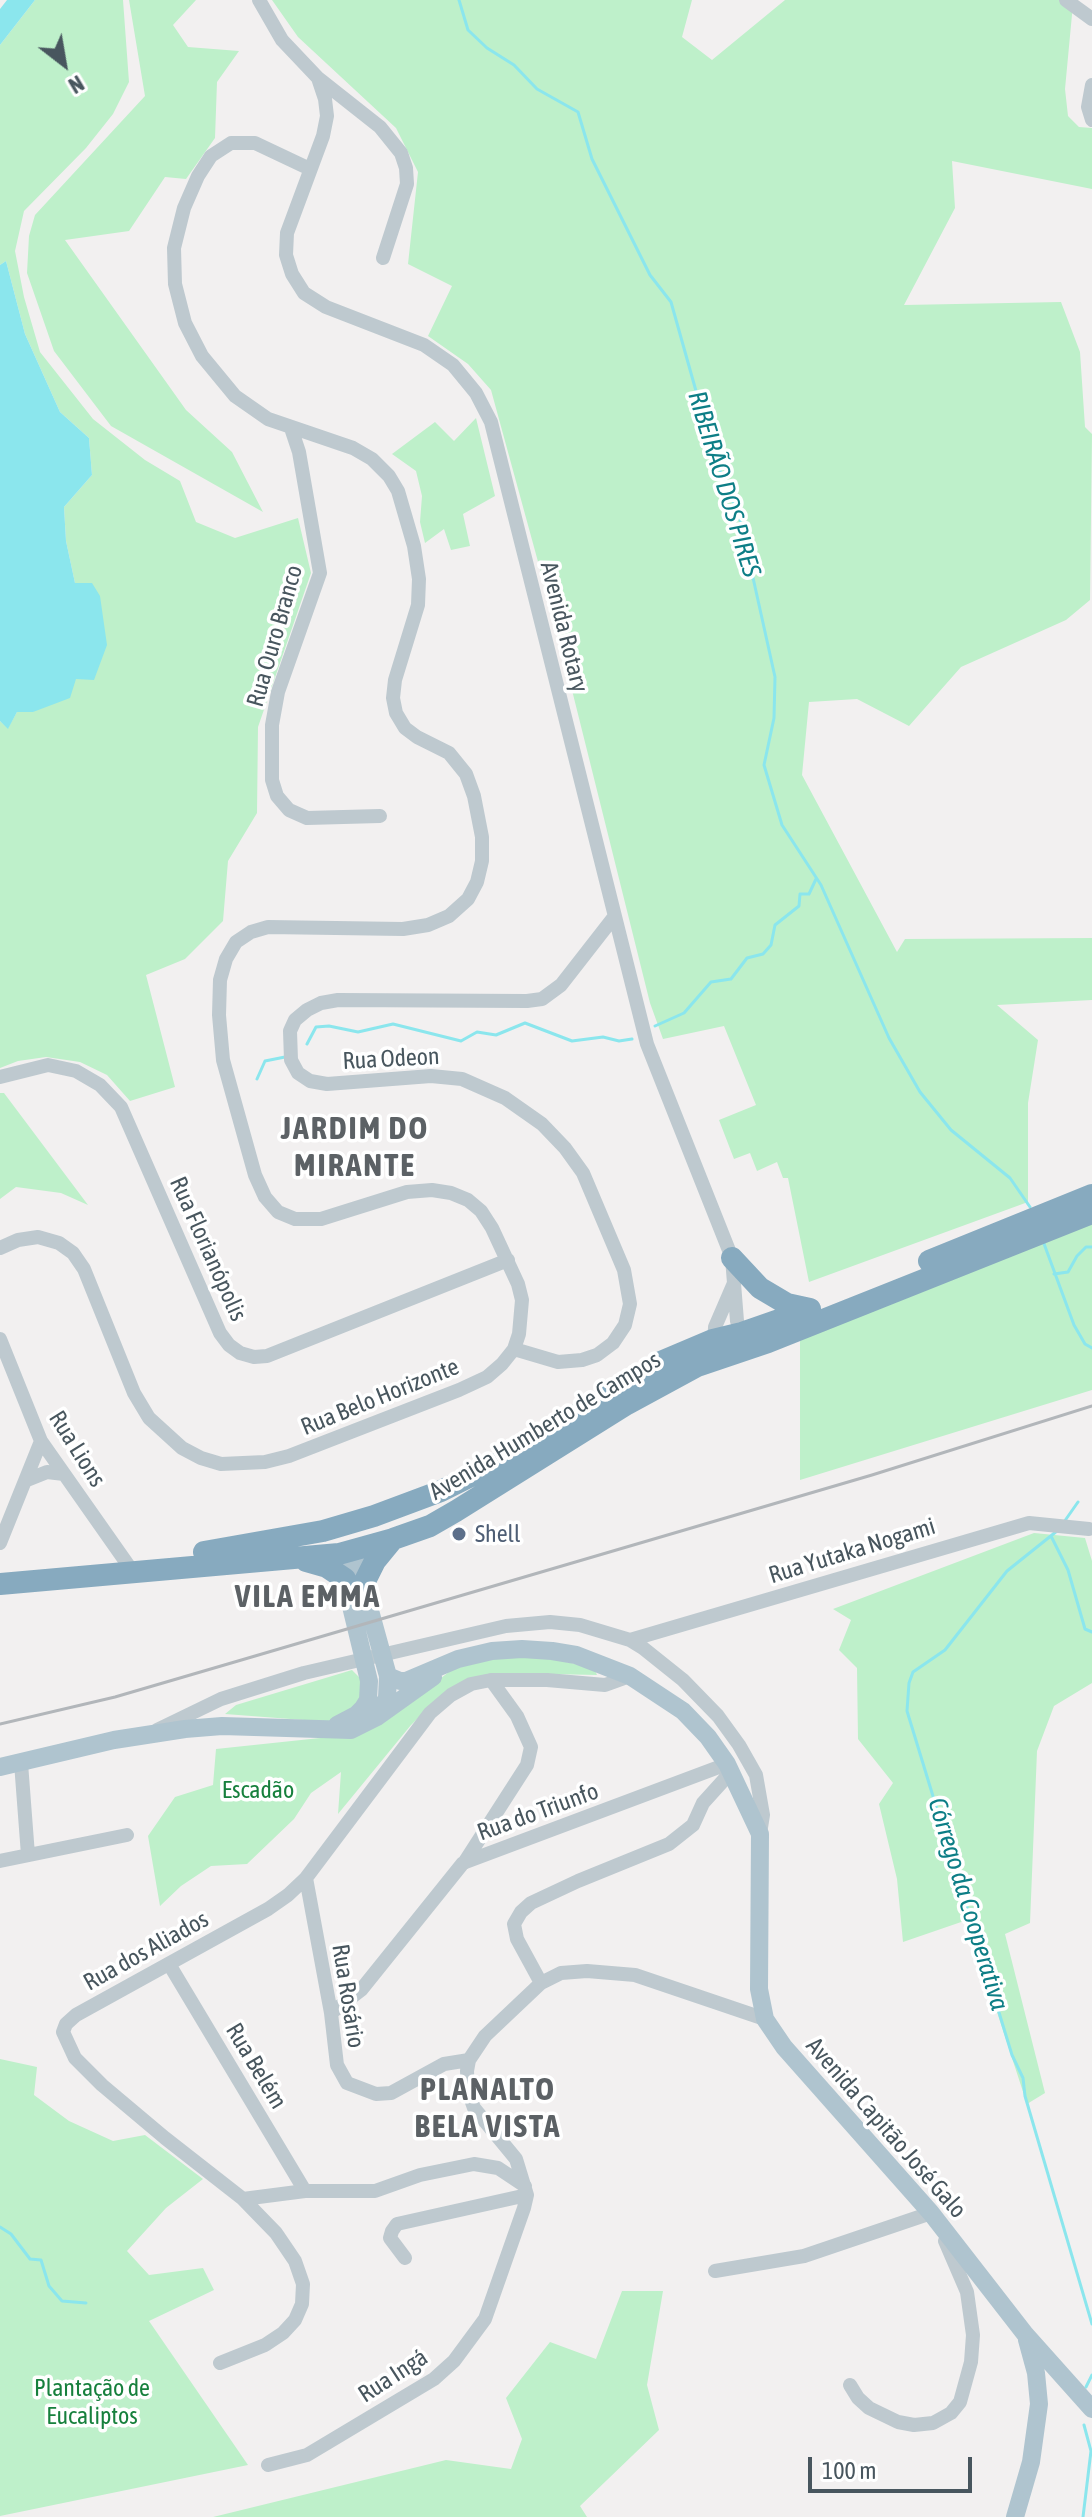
<!DOCTYPE html>
<html>
<head>
<meta charset="utf-8">
<style>
	body { margin:0 }
	#map { position:relative; width:1092px; height:2517px; overflow:hidden; background:#f2f0f0; font-family:"Asap Condensed",sans-serif }
	canvas { display:block }
	.north { position:absolute; left:24px; top:24px; width:80px; height:80px; -webkit-text-stroke:6px #fff; paint-order:stroke; rotate:149deg; font-size:22px; font-weight:700; line-height:32px; text-align:center; color:#48565e }
	.north::after { content:''; display:block; margin:auto; width:28px; height:36px; background:#48565e; clip-path:polygon(50% 0,100% 100%,50% 72%,0 100%) }
	.scale { position:absolute; left:808px; top:2457px; width:164px; height:36px; box-sizing:border-box; border:4px solid #48565e; border-top:0; padding-left:10px; font-size:24px; line-height:28px; white-space:nowrap; color:#48565e; -webkit-text-stroke:6px #fff; paint-order:stroke }
</style>
</head>
<body>
<div id="map">
<canvas width="1092" height="2517"></canvas>
<div class="north">N</div>
<div class="scale">100 m</div>
</div>
<script>
const g = document.querySelector('canvas').getContext('2d');
g.lineJoin = 'round';
function fillPath(path, color) { g.fillStyle = color; g.fill(path, 'evenodd'); }
const shape = rows => new Path2D(rows.map(r => 'M' + r).join(''));
function trace(path, color, width, dash) { g.strokeStyle = color; g.lineWidth = width; g.lineCap = dash ? 'butt' : 'round'; g.setLineDash(dash || []); g.stroke(path); }
function drawText(font, color, halo, rows, align = 'center') {
  g.font = font + ' "Asap Condensed",sans-serif'; g.lineWidth = 7; g.setLineDash([]); g.textBaseline = 'middle'; g.strokeStyle = halo; g.fillStyle = color; for (const [text, x, y, turn = 0] of rows) {
    g.save(); g.translate(x, y); g.rotate((+turn || 0) * Math.PI / 180); g.textAlign = isNaN(turn) ? turn : align; if (halo) g.strokeText(text, 0, 0); g.fillText(text, 0, 0); g.restore();
  }
}
const green = shape([
	[35,0,123,0,129,82,113,114,86,148,24,211,15,251,24,297,40,352,93,419,145,460,180,481,196,522,235,538,298,518,311,573,258,727,257,813,228,861,223,921,185,959,146,975,175,1087,130,1101,107,1075,80,1062,46,1057,18,1061,0,1068,0,721,8,728,17,712,33,712,75,583,66,541,64,507,92,475,89,438,60,412,25,334,6,261,0,265,0,45],
	[129,0,196,0,173,25,188,47,239,51,217,82,215,138,186,179,165,177,129,231,65,240,186,410,232,452,263,512,111,426,54,351,27,273,29,236,35,215,145,96],
	[272,0,692,0,682,37,712,60,785,0,1071,0,1073,4,1065,89,1068,116,1079,127,1092,128,1092,189,952,161,955,208,904,305,1061,302,1080,352,1085,427,1092,434,1090,600,1066,620,961,667,909,726,857,699,809,702,802,775,897,952,905,939,1092,938,1092,1000,997,1005,1038,1040,1028,1103,1028,1202,809,1282,788,1178,783,1178,777,1162,757,1171,750,1153,734,1159,719,1120,756,1105,724,1026,663,1039,650,1003,560,642,491,390,468,364,428,336,452,286,408,264,418,172,396,128,298,37],
	[476,418,495,496,463,514,470,546,451,550,444,529,425,543,420,522,422,496,416,471,392,454,435,422,454,441],
	[0,1093,4,1093,88,1205,61,1193,16,1187,0,1199],
	[1092,1219,1092,1390,800,1480,800,1336],
	[1034,1533,1085,1538,1092,1561,1092,1683,1054,1706,1037,1751,1030,1923,1005,1934,1045,2093,1027,2104,967,1920,903,1942,897,1879,879,1804,893,1783,858,1739,857,1668,839,1650,851,1620,833,1609],
	[494,1655,534,1655,594,1668,597,1675,502,1673,440,1697,411,1725,338,1814,341,1772,311,1793,294,1819,247,1864,211,1866,181,1886,160,1906,148,1836,175,1797,213,1785,216,1749,320,1738,427,1689,454,1668],
	[352,1670,361,1679,362,1695,350,1712,330,1722,225,1714,236,1705],
	[0,2059,37,2067,34,2095,69,2121,113,2141,145,2135,203,2179,166,2208,127,2251,149,2275,203,2268,214,2290,149,2321,248,2465,0,2516],
	[622,2291,663,2291,647,2385,659,2430,580,2506,587,2517,213,2517,446,2460,511,2469,522,2439,506,2398,550,2342,596,2359]
]);
const water = shape([
	[7,0,35,0,0,45,0,9],
	[6,261,25,334,60,412,89,438,92,475,64,507,66,541,75,583,92,583,100,596,107,645,94,680,76,679,70,698,33,712,17,712,8,729,0,721,0,265]
]);
const stream = shape([
	[459,0,468,30,487,48,514,65,537,89,578,112,592,159,650,275,671,302,714,455,740,519,775,677,774,718,764,765,782,825,821,885,889,1038,920,1092,951,1130,1010,1178,1030,1207],
	[655,1026,684,1013,711,982,731,979,747,958,763,954,771,945,775,925,799,906,800,894,809,894,816,879],
	[307,1044,316,1027,329,1026,358,1032,393,1024,461,1041,477,1032,496,1035,525,1023,572,1041,603,1037,619,1041,632,1039],
	[257,1079,265,1061,285,1057],
	[1043,1241,1074,1325,1085,1344,1092,1348],
	[1054,1274,1068,1272,1077,1256,1086,1247,1092,1247],
	[1064,1522,1078,1502],
	[1057,1531,1007,1571,945,1650,913,1672,909,1683,907,1711,1012,2055,1023,2078,1025,2096,1092,2324],
	[1051,1536,1068,1570,1085,1629,1092,1632],
	[0,2227,11,2234,30,2259,41,2260,49,2286,62,2301,86,2303],
	[1086,2387,1092,2375],
	[1083,2517,1091,2451,1084,2425]
]);
const minor = shape([
	[259,0,282,40,318,78,380,127,401,153,406,168,407,184,383,258],
	[1066,0,1092,19],
	[318,78,325,99,327,116,323,136,287,233,286,255,292,274,304,293,326,307,424,345,453,365,476,393,491,422,647,1044,732,1258,737,1321,745,1341],
	[1092,85,1088,107,1092,120],
	[291,428,299,452,320,573,278,692,272,725,272,780,277,796,289,810,307,818,380,816],
	[0,1077,48,1065,76,1071,100,1085,121,1107,220,1333,229,1345,240,1353,254,1357,267,1356,508,1260],
	[0,1248,18,1240,38,1237,59,1243,73,1253,84,1269,134,1393,149,1418,182,1448,201,1458,221,1464,265,1462,289,1456,459,1390,487,1377,502,1364,514,1349,519,1334,522,1300,518,1284,492,1228,481,1211,468,1200,451,1193,432,1190,407,1192,321,1219,295,1219,278,1212,265,1197,255,1175,223,1060,219,1015,220,980,226,959,236,942,251,932,268,927,403,929,428,925,449,916,468,899,477,882,482,861,482,837,474,796,466,774,449,753,417,737,405,728,396,713,393,698,395,680,418,605,419,579,414,546,398,491,389,476,372,459,353,448,268,419,235,396,202,356,185,323,175,284,174,248,184,208,198,176,211,156,231,143,255,143,310,169],
	[0,1339,41,1441,133,1572],
	[714,1346,715,1327,734,1283],
	[514,1349,558,1362,582,1360,597,1355,613,1343,625,1325,630,1304,624,1270,583,1173,565,1148,542,1124,505,1098,462,1079,431,1076,327,1084,310,1081,298,1073,291,1060,290,1031,295,1020,307,1010,321,1003,338,1000,527,1001,542,999,561,985,614,917],
	[27,1480,47,1472,64,1474],
	[0,1543,41,1441],
	[630,1640,1029,1523,1089,1529],
	[157,1730,221,1699,304,1673,506,1626,550,1622,580,1625,630,1640,643,1648,683,1680,718,1716,739,1745,756,1775,763,1815,760,1834],
	[21,1763,28,1855],
	[0,1861,127,1835],
	[464,1863,527,1765,531,1747,517,1716,491,1680],
	[306,1878,331,2013,337,2065,347,2083,376,2094,391,2093,444,2064,469,2060],
	[169,1964,305,2191],
	[541,1983,517,1939,514,1924,521,1912,531,1903,578,1881,669,1844,693,1825,703,1803,731,1772],
	[331,2013,361,1990,463,1863,727,1764],
	[243,2199,305,2191,375,2191,420,2175,474,2164,498,2168,525,2186],
	[405,2258,390,2238,392,2231,397,2224,527,2195],
	[715,2271,804,2256,931,2213],
	[220,2363,265,2345,283,2333,295,2320,302,2304,303,2284,295,2261,276,2233,243,2199,165,2138,102,2085,75,2058,63,2032,66,2024,76,2015,268,1909,288,1895,306,1878,430,1713,451,1695,471,1684,491,1680,547,1680,605,1685,630,1676],
	[850,2385,858,2398,869,2408,898,2422,914,2425,933,2423,951,2413,960,2402,971,2362,973,2335,967,2292,945,2241],
	[268,2465,307,2455,434,2379,454,2361,485,2319,524,2208,527,2195,516,2159,474,2108,468,2091,467,2071,469,2060,485,2036,541,1983,561,1973,587,1971,635,1975,765,2019]
]);
const major = shape([
	[353,1549,388,1676,387,1698,377,1717],
	[388,1676,400,1681,406,1681,458,1659,492,1651,522,1649,552,1651,576,1655,630,1676,683,1711,708,1737,727,1764,760,1834,759,1989,765,2019,784,2047,931,2213,1025,2334,1092,2409],
	[337,1725,356,1715,363,1708,368,1700,369,1681,341,1565],
	[0,1767,114,1740,185,1729,222,1726,351,1730,377,1717,433,1677],
	[1015,2517,1031,2462,1039,2404,1036,2373,1027,2340]
]);
const highway = shape([
	[732,1258,760,1288,787,1304,810,1309],
	[929,1261,1092,1195],
	[204,1552,323,1531,374,1516,441,1491,515,1454,661,1362,713,1340,742,1333,808,1310],
	[306,1561,327,1567,345,1579],
	[0,1584,339,1554,393,1539,430,1526,456,1511,627,1404,697,1366,768,1342,1092,1213],
	[363,1585,375,1561,393,1539]
]);
const rail = shape([
	[0,1724,115,1697,238,1661,872,1475,1092,1406]
]);
const markers = [
	[459,1534,8,"#5c6f8a"]
];
const streetNames = [
	["Avenida Rotary",564,627,76],
	["Rua Ouro Branco",275,636,-74],
	["Rua Odeon",391,1059,-3],
	["Rua Florianópolis",208,1249,66],
	["Rua Belo Horizonte",380,1397,-22],
	["Avenida Humberto de Campos",545,1426,-31],
	["Rua Lions",77,1449,58],
	["Rua Yutaka Nogami",852,1551,-17],
	["Rua do Triunfo",538,1812,-20],
	["Rua dos Aliados",146,1951,-29],
	["Rua Rosário",348,1996,81],
	["Rua Belém",256,2066,59],
	["Avenida Capitão José Galo",886,2128,49],
	["Rua Ingá",393,2376,-33]
];
const serviceNames = [
	["Shell",475,1534]
];
const parkNames = [
	["Escadão",258,1790],
	["Plantação de",92,2388],
	["Eucaliptos",92,2416]
];
const waterNames = [
	["RIBEIRÃO DOS PIRES",724,484,73],
	["Córrego da Cooperativa",968,1904,73]
];
const districtNames = [
	["JARDIM DO",355,1129],
	["MIRANTE",355,1166],
	["VILA EMMA",308,1597],
	["PLANALTO",488,2090],
	["BELA VISTA",488,2127]
];
fillPath(green, '#bef0ca');
fillPath(water, '#8be6ed');
trace(stream, '#8be6ed', 3);
trace(minor, '#bec9cf', 14);
trace(major, '#afc4cf', 18);
trace(highway, '#87aabf', 22);
trace(rail, '#b2b6ba', 3);
for (const [x, y, r, color] of markers) { const dot = new Path2D(); dot.arc(x, y, r, 0, 2 * Math.PI); g.fillStyle = color; g.fill(dot); trace(dot, '#fff', 3); }
drawText('24px', '#48565e', '#fff', streetNames);
drawText('24px', '#4e5e75', '#fff', serviceNames, 'left');
drawText('24px', '#17803d', '#fff', parkNames);
drawText('italic 26px', '#0d7e86', '#fff', waterNames);
g.letterSpacing = '2px';
drawText('bold 32px', '#5c6165', '#fff', districtNames);
g.letterSpacing = '0px';
</script>
</body>
</html>
